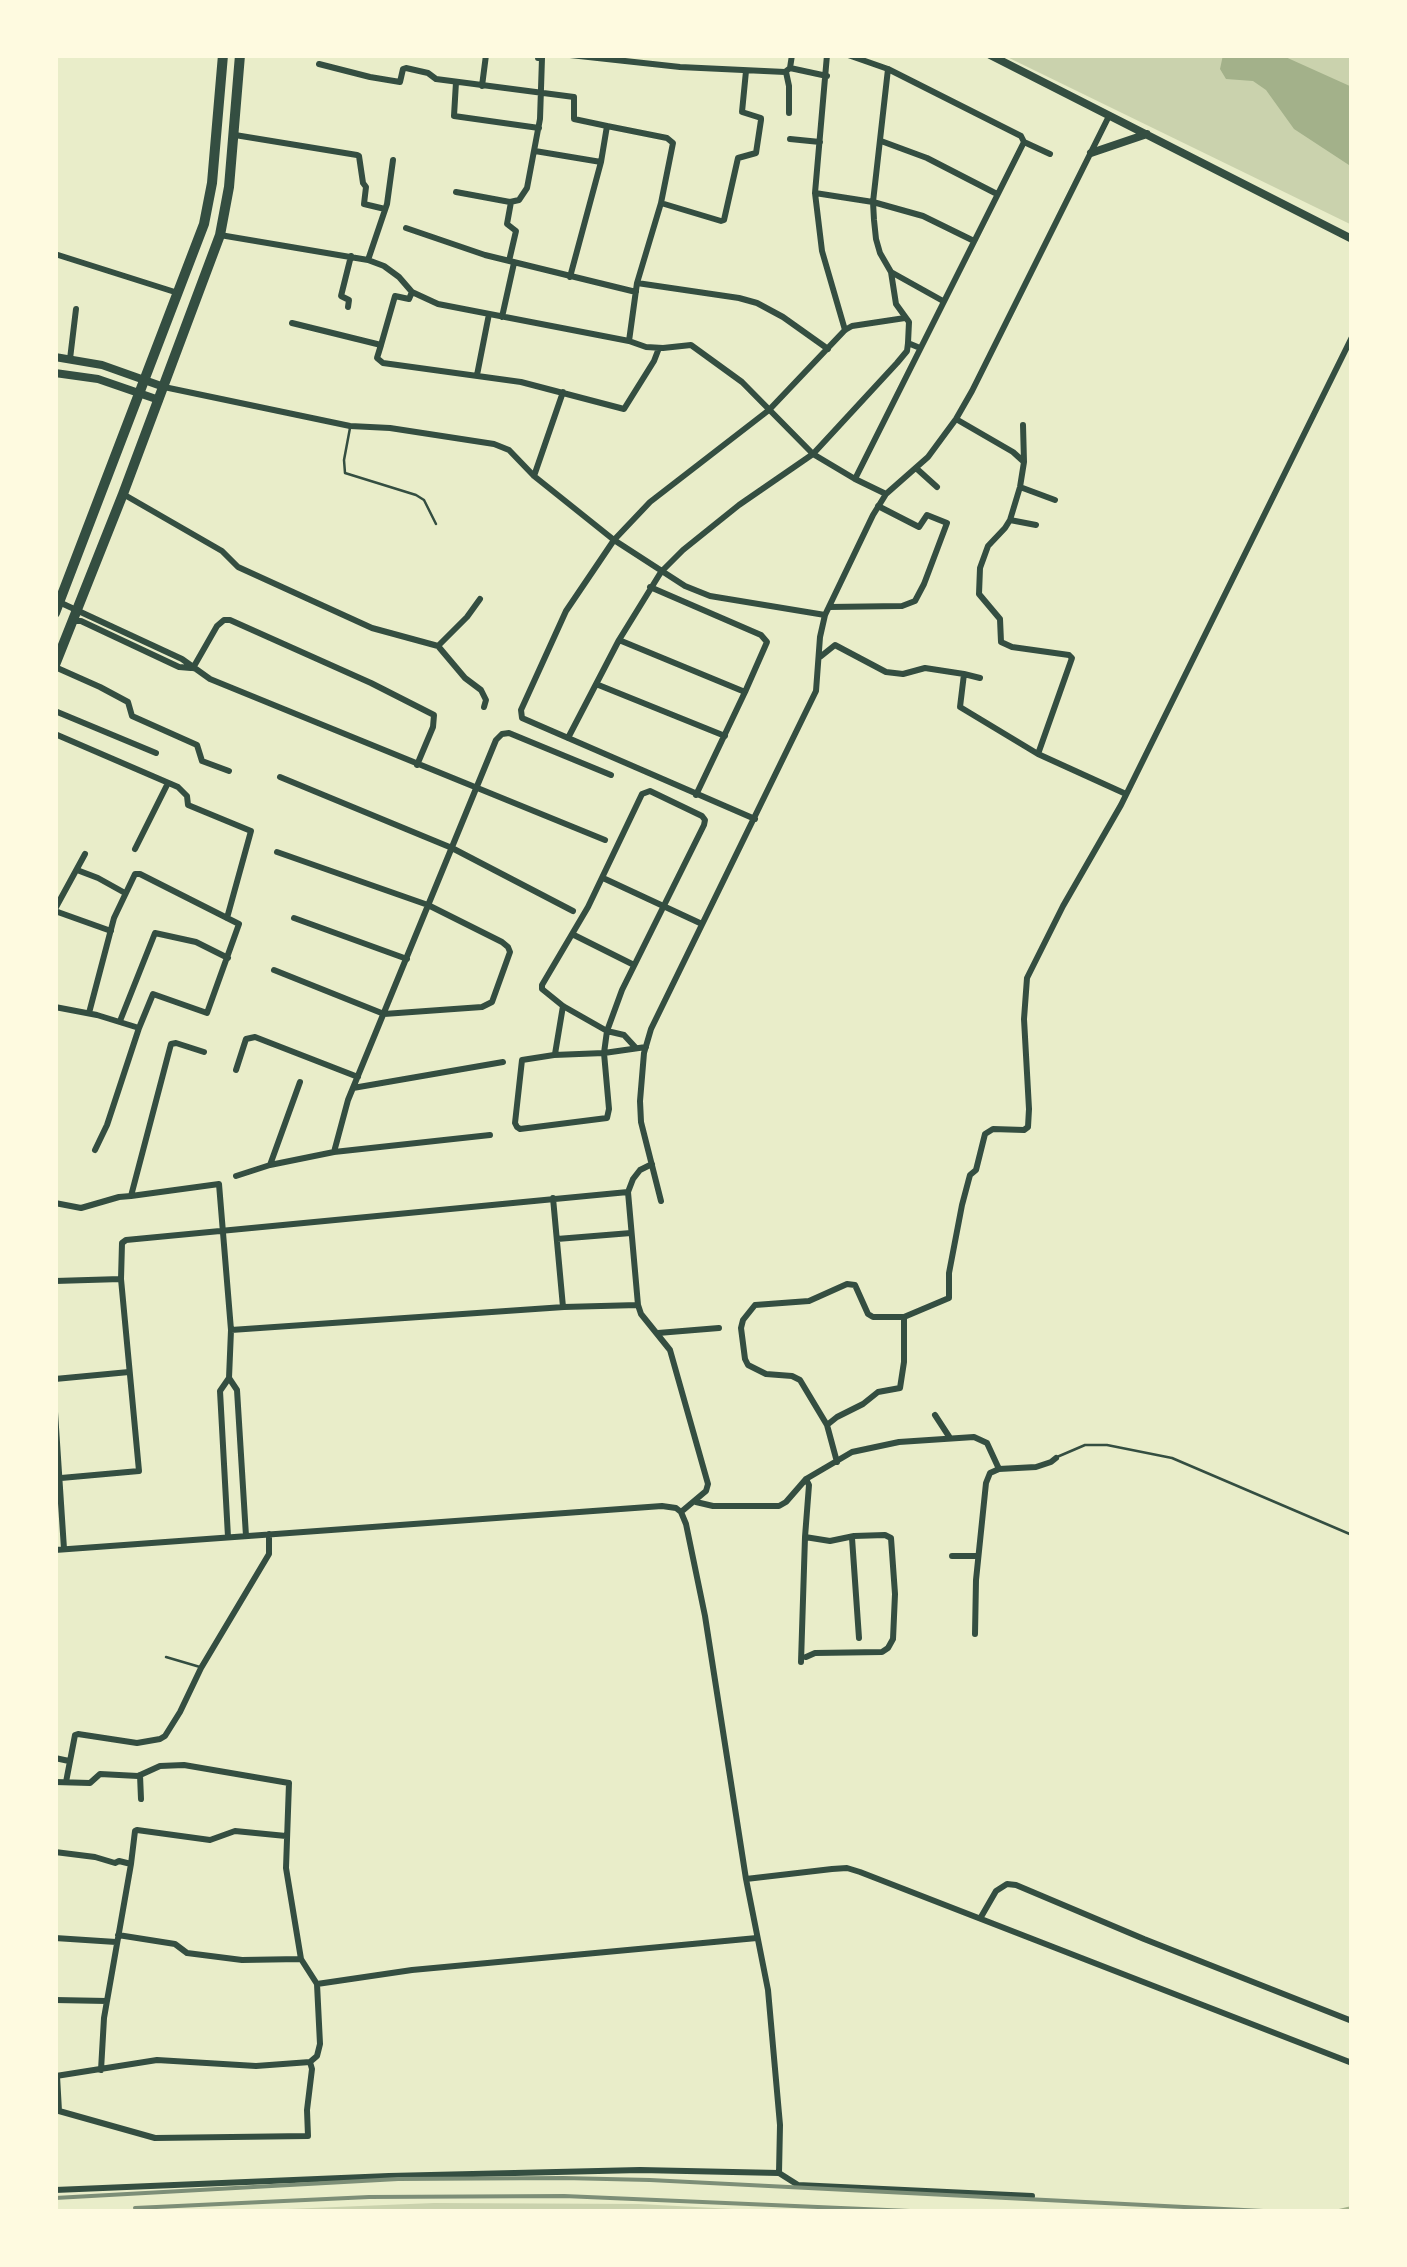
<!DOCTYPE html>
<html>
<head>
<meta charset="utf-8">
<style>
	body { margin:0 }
	#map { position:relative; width:1407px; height:2267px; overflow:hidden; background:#e9edc9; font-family:"Golos Text",sans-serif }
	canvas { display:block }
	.frame { position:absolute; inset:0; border:58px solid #fefae0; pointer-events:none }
</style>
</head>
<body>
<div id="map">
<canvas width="1407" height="2267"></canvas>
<div class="frame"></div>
</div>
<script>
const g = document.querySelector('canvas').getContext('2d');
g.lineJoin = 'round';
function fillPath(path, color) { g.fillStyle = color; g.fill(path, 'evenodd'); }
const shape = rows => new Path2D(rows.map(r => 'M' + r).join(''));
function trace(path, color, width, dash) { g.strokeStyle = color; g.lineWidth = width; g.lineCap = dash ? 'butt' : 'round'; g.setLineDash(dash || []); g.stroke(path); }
const green = shape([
	[1003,55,1352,55,1352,225],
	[434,2203,639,2204,790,2212,214,2212]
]);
const water = shape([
	[1223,55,1281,55,1352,87,1352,167,1294,129,1266,90,1253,81,1226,79,1220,69]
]);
const stream = shape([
	[1335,2212,1352,2208]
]);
const service = shape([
	[350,428,344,460,345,473,416,495,424,500,436,524],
	[1057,1457,1085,1445,1107,1445,1172,1458,1352,1535],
	[166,1657,200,1667]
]);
const minor = shape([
	[570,55,680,67,785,72,790,68,792,55],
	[827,55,815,193,822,251,845,330],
	[848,55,888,69,1021,136,1024,142,855,479],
	[319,64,370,77,400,82,403,69,406,68,428,73,436,79,574,97,574,119,607,126,601,162],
	[790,68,827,76],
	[888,69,873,202,874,220,876,239,880,253,891,272,896,304,909,322,908,343,920,348],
	[786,72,789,86,789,113],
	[456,82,454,116,539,128],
	[482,86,486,55],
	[607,126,667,138,673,143,661,203,637,283,629,341],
	[235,135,357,155,359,156,363,183,366,187,364,204,385,209],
	[790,139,820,142],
	[881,141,927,158,997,194],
	[1024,142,1050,154],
	[535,151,601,162,570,277],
	[456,192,510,202,519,200,527,188,540,119,542,58,538,58,538,55],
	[815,193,873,202,923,216,974,241],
	[661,203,721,221,724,220,738,158,756,153,761,120,761,118,742,112,746,71],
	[406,228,485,255,636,292],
	[220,235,368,260,384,266,399,277,412,292,438,304,629,341,646,347,663,348,691,345,742,382,813,454,855,479,886,494],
	[55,254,178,293],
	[368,260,387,204,393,160],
	[509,261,516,231,507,224,511,202],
	[891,272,943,301],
	[637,283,739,298,757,303,783,317,828,349],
	[348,307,349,300,341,296,351,256],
	[502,317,514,263],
	[292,323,381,345,377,358,383,363,521,382,624,409,654,361,659,348],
	[381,345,395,296,409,299,412,292],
	[70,359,76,309],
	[477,375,489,314],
	[164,387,350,426,390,428,494,444,509,450,534,476,614,540,685,586,710,596,825,615],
	[956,419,1013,452,1024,462,1020,487,1010,520,1005,528,988,546,980,568,979,594,1000,619,1001,642,1012,647,1069,655,1072,658,1038,754],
	[1023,425,1024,462],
	[916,468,937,487],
	[534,476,563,392],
	[1020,487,1055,500],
	[123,494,222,551,238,567,372,628,438,646,467,617,480,599],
	[1010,520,1036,525],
	[650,587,761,635,767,642,745,692,696,795],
	[59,602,182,659,210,679,605,840],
	[829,607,902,606,915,601,924,584,947,523,927,515,919,527,878,506],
	[74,621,81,621,179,667,191,668],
	[619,640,745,692],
	[438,646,465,678,481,690,486,700,484,707],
	[820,657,835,645,886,672,903,674,925,668,964,674,960,707,1038,754,1126,794],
	[55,667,100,687,128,702,132,716,197,745,202,761,229,771],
	[193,668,217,626,224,620,230,620,371,683,434,715,433,727,417,765],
	[964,674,980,678],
	[596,684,725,736],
	[55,711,156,753],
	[55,734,178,787,187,796,188,805,251,831,227,918],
	[568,738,619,640,661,572,683,550,739,505,813,454,897,363,907,351,908,343],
	[280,777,452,848,573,911],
	[755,819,522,718,521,710,566,611,614,540,650,502,769,410,845,330,852,326,905,318],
	[135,849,168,783],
	[77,870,98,878,125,893],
	[603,878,702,924],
	[55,909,85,854],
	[55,911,111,931],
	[294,918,407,959],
	[572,934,634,965],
	[274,970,384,1014,482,1007,492,1002,510,952,508,947,502,942,428,905,277,852],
	[55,1007,97,1015,139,1028],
	[89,1013,114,918,135,874,140,874,239,924,207,1013,153,994,139,1028,107,1125,95,1150],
	[120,1021,155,933,196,942,228,958],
	[636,1048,624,1035,607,1031,563,1006,542,989,542,985,588,907,642,794,650,791,702,816,705,820,704,825,622,990,607,1031,604,1053,554,1055,522,1060,515,1123,517,1127,520,1129,607,1118,609,1109,604,1053,646,1047],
	[555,1054,563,1006],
	[236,1070,246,1039,255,1037,358,1077],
	[353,1088,503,1062],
	[334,1152,348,1100,496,740,502,734,509,733,611,775],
	[652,1164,640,1170,633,1179,628,1192,638,1305,641,1314,670,1350,708,1484,706,1491,681,1512],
	[270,1165,300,1082],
	[236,1176,270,1165,334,1152,490,1135],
	[131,1196,219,1184,231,1330,229,1378,220,1391,228,1537],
	[553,1198,563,1307],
	[661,1201,641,1122,640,1101,644,1053,651,1029,816,691,820,637,825,615,873,515,886,494,928,457,956,419,972,391,1109,116],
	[55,1203,81,1208,119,1197,131,1196,171,1044,176,1043,204,1052],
	[557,1239,631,1233],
	[55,1281,121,1279],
	[231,1330,564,1307,638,1305],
	[658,1333,719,1328],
	[229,1378,237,1390,246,1536],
	[55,1379,129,1372],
	[55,1412,64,1549],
	[935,1415,950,1438],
	[827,1425,837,1417,863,1404,878,1392,900,1388,904,1362,904,1317],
	[837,1462,827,1425,800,1380,792,1376,766,1374,748,1365,745,1359,741,1328,743,1320,755,1305,809,1301,847,1284,855,1285,868,1314,873,1317,904,1317,949,1298,949,1273,962,1205,970,1175,976,1170,985,1134,993,1129,1024,1130,1028,1127,1029,1109,1024,1019,1027,978,1063,906,1121,805,1352,337],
	[61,1478,139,1471,121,1279,122,1243,126,1240,628,1192],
	[696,1502,713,1506,779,1506,786,1502,806,1479,852,1452,899,1442,974,1437,987,1443,999,1469,1036,1467,1051,1462,1056,1458],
	[852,1538,859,1638],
	[55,1550,662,1506,676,1508,681,1512,686,1524,705,1616,746,1879,768,1990,780,2125,779,2173],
	[952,1556,978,1556],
	[975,1634,976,1580,986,1483,990,1473,999,1469],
	[806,1657,815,1653,882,1652,888,1648,893,1639,895,1594,891,1538,885,1535,854,1536,830,1541,805,1537,809,1485,806,1479],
	[801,1662,805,1537],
	[55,1758,69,1761],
	[140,1775,141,1799],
	[55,1782,90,1783,100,1774,138,1776,160,1766,184,1765,289,1783,286,1868,301,1959,317,1984,320,2044,317,2056,310,2062],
	[66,1782,75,1735,78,1734,137,1743,160,1739,165,1736,180,1712,201,1668,269,1554,269,1534],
	[55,1852,95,1857,115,1863,119,1861,131,1864,135,1831,137,1830,210,1840,235,1831,286,1836],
	[746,1879,832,1869,847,1868,860,1872,1352,2063],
	[981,1917,996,1891,1007,1884,1016,1885,1144,1939,1352,2021],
	[118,1935,175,1944,187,1953,242,1960,301,1959],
	[55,1938,116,1942],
	[317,1984,412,1970,757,1938],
	[55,2000,107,2001],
	[101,2070,104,2018,131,1864],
	[56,2076,157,2060,256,2066,310,2062],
	[57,2076,59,2111,155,2138,308,2136,307,2110,312,2069,310,2062],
	[55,2190,389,2176,640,2170,779,2173,798,2185,1032,2196]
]);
const tertiary = shape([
	[990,55,1352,239],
	[1091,153,1147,134],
	[55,357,102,365,164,387],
	[55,373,98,379,159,400]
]);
const primary = shape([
	[55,613,204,224,212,183,223,55],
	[55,665,123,494,220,235,229,187,240,55]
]);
const rail = shape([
	[55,2198,398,2179,563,2178,650,2180,1283,2212],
	[135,2208,369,2197,564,2196,933,2212]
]);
fillPath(green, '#cad2ad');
fillPath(water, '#a3b18a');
trace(stream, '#a3b18a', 4);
trace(service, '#344e41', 2.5);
trace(minor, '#344e41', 6);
trace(tertiary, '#344e41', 8);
trace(primary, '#344e41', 10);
trace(rail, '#7c8e77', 4);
</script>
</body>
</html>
